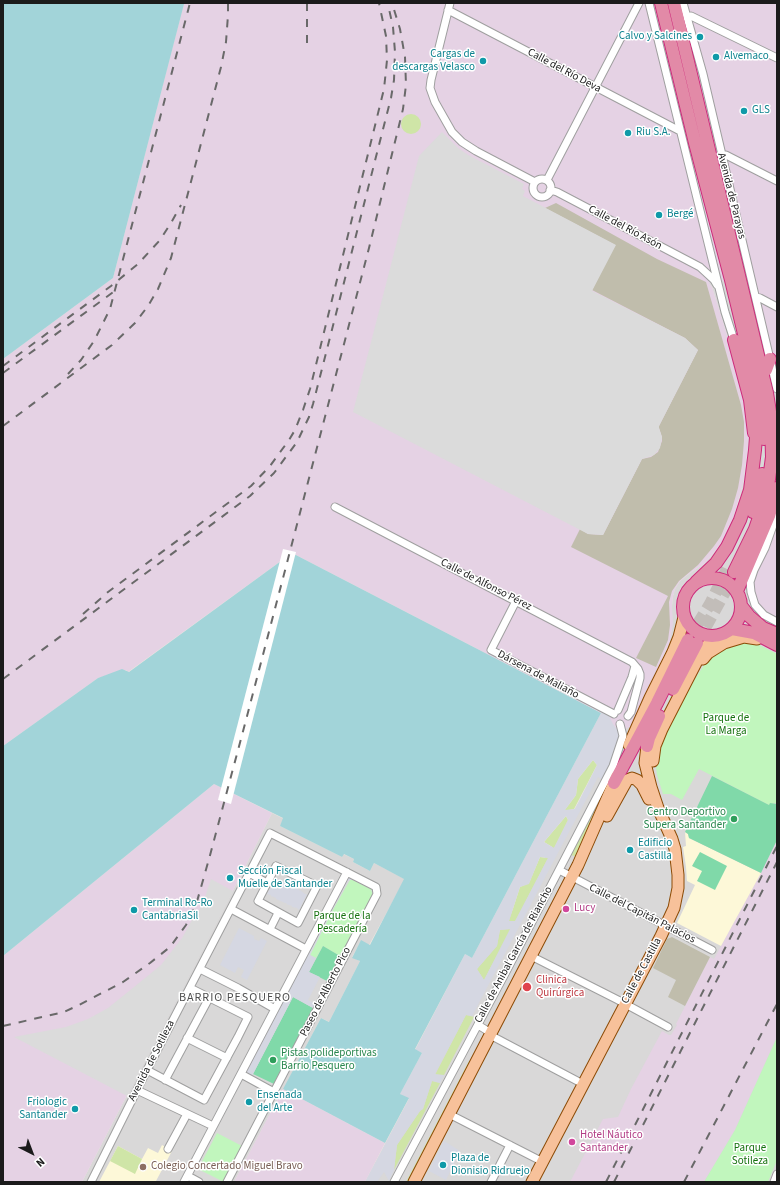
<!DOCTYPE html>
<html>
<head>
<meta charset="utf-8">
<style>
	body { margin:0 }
	#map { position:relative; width:780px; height:1185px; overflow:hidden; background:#ece6e0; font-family:"Source Sans 3",sans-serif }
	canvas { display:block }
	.frame { position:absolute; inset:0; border:4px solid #1b1b1b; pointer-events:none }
	.north { position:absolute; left:12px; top:1133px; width:40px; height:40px; -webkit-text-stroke:3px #fff; paint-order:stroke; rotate:138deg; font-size:11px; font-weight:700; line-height:16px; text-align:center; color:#1b1b1b }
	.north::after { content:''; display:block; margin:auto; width:14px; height:18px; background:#1b1b1b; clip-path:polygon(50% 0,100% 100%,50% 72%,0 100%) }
</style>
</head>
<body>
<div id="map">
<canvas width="780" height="1185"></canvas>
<div class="frame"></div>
<div class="north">N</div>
</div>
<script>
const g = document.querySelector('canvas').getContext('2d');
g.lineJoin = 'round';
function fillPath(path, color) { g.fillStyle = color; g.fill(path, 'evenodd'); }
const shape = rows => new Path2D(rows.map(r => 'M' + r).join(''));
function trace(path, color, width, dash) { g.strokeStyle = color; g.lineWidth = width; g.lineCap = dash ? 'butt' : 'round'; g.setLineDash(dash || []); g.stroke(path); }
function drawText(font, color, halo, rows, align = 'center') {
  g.font = font + ' "Source Sans 3",sans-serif'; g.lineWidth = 3; g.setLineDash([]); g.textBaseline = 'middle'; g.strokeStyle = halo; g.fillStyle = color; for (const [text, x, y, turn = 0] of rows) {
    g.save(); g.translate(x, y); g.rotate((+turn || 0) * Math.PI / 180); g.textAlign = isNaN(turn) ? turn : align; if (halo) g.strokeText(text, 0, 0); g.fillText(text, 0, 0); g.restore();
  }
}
const residential = shape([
	[445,3,777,3,777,1182,365,1182,409,1099,400,1094,647,691,667,649,672,629,672,606,673,596,675,589,680,581,690,573,704,564,717,549,724,539,734,516,739,500,743,484,748,448,749,431,733,354,712,287],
	[272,813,284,819,280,826,342,857,343,854,354,859,353,862,370,871,374,863,405,879,369,945,361,941,352,957,360,961,330,1020,330,1022,321,1018,234,1182,82,1182,244,869]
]);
const industrial = shape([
	[184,3,655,3,686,136,724,281,709,283,712,287,733,354,738,375,745,406,749,431,748,448,743,484,734,516,724,539,717,549,704,564,690,573,680,581,675,589,673,596,672,606,673,623,670,641,632,726,619,732,602,712,601,713,292,553,128,672,126,670,98,678,3,746,3,359,113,278],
	[680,3,777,3,777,401,773,380],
	[777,506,777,628,763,621,755,613,751,606,746,586,747,581],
	[214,784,272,813,244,869,82,1182,3,1182,3,956],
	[777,840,777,1037,735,1130,704,1182,570,1182,603,1119,618,1117,631,1089,662,1031,669,1035,671,1035,677,1025,676,1024,710,957,714,959,758,878],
	[283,1089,385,1143,365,1182,234,1182]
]);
const education = shape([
	[685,832,688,834,689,838,761,873,721,946,677,923,695,885,687,881,686,867,683,847,686,846],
	[162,1145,172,1151,156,1181,157,1182,99,1182,118,1146,142,1159,148,1148,158,1153]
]);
const construction = shape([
	[556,203,657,259,706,282,741,405,744,422,744,441,742,465,738,488,732,509,721,536,714,546,698,565,679,581,672,591,669,602,670,625,668,640,656,667,636,658,668,596,571,547,580,529,588,534,603,535,642,459,651,457,658,452,662,441,662,437,659,428,659,426,698,350,685,338,592,290,615,245,545,208],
	[672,937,710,957,685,1006,668,997,676,980,653,968,667,939]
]);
const grass = shape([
	'401 124a10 10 0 1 1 20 0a10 10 0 1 1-20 0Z',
	[593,760,597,765,574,809,564,811,576,795,578,779],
	[607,786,591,821,577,857,571,855],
	[566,816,568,820,554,848,544,842],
	[540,857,548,858,515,922,509,921,520,887,529,883],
	[511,929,484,980,477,969,497,946,500,930],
	[466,1015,474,1017,444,1075,435,1075],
	[469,1061,471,1062,408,1182,406,1182],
	[432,1081,440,1083,394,1170,397,1145,420,1111,423,1109],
	[118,1146,142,1159,135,1174,110,1161]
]);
const park = shape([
	[746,641,755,643,777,654,777,804,775,803,769,805,699,769,682,800,671,794,663,794,657,775,656,768,660,746,665,733,689,688,708,659,724,648],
	[350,880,353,880,371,889,373,895,371,899,343,954,340,956,323,946,316,958,310,955,332,911],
	[777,1037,777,1160,768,1182,704,1182,735,1130],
	[217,1133,242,1146,224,1182,198,1169]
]);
const pitch = shape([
	[712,776,769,805,770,803,777,804,777,840,761,873,689,838,688,834,685,832],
	[700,852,727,866,715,890,697,881,702,871,692,866],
	[323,946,340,956,327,981,309,972],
	[293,997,313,1008,274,1084,253,1074]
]);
const parking = shape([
	[442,132,458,148,468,155,524,184,522,189,525,191,523,196,616,245,592,291,685,338,698,350,659,426,659,428,662,437,660,448,654,455,642,459,603,535,588,534,353,412,419,156],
	[211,879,233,891,127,1096,14,1037,66,1027,88,1019,108,1008,139,983,161,965,182,938,197,911,199,911,204,900]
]);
const plaza = shape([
	[602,711,609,716,613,724,619,732,620,738,603,780,598,777,472,1016,466,1015,435,1074,444,1075,440,1083,432,1081,423,1109,420,1111,397,1145,394,1170,389,1181,384,1172,377,1182,365,1182,409,1099,400,1094,422,1053,415,1050,465,954,472,958],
	[593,760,597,765,575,809,565,810,576,795,578,779],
	[566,816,568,820,554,848,544,842],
	[540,857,548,858,515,921,509,921,520,887,529,884],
	[510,929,484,980,477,969,497,946,500,930],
	[350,877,371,886,375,891,343,957,340,956,343,954,373,895,371,889,353,880,350,880,348,881,329,917,310,955,316,958,309,972,320,977,308,1000,315,1004,313,1008,293,997,251,1078,244,1074,345,880],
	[276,878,283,881,283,882,285,882,289,886,290,885,298,889,300,891,300,890,305,894,307,894,299,910,297,908,292,907,292,906,286,904,287,903,285,903,276,899,276,898,271,896,271,895,267,894],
	[239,928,254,936,254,939,259,941,261,938,267,941,247,980,241,977,244,970,238,967,235,973,220,965],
	[444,1141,460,1151,446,1180,429,1171]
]);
const water = shape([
	[3,3,184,4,113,278,3,359],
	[292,553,601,713,472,958,465,954,415,1049,422,1053,400,1094,409,1098,385,1143,283,1089,321,1018,329,1022,330,1020,360,961,352,958,361,940,370,945,404,879,374,863,370,871,353,862,354,859,344,854,342,857,280,826,283,818,214,784,3,956,3,746,98,678,122,669,129,672]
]);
const pier = shape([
	[283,549,296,552,231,804,218,800]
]);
const highwayTunnel = shape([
	[688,640,710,604,727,569],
	[697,643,726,590]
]);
const street = shape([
	[450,3,431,80,430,88,435,102,452,132,462,142,476,151,535,182],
	[649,3,725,312,734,340],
	[683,3,703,74,777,389],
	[448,10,680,131],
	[687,17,691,16,777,58],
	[721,155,726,155,777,181],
	'533 188a9 9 0 1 1 18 0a9 9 0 1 1-18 0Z',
	[547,180,639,3],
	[550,190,557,192,700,267,714,280,717,285],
	[756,297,760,298,777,307],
	[335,507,632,662,638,669,640,674,640,678,631,712,628,716],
	[777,514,765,548,754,570,750,582,751,592,755,605,764,615,777,622],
	[516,601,491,650,614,714],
	[618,710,632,677,635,666],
	[276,866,317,886,298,923,258,901,276,866],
	[559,870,712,950],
	[249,873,267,883],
	[231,909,306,949],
	[270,929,278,913],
	[531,956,618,1000,668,1027],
	[200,969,238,988,275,1009],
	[478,1025,491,1033],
	[490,1035,583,1084],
	[187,1038,227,1058],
	[147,1070,204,1100,238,1037,248,1017,190,988],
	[241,1074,274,1092],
	[165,1080,209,998],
	[137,1090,213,1126],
	[449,1114,543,1162],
	[168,1149,187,1114],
	[188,1176,199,1182],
	[91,1182,147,1070,270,833,376,887,377,894,227,1182],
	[184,1182,347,872],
	[394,1182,507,970,613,766,623,736,620,724],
	[491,1182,510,1145],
	[774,1182,777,1174]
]);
const primary = shape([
	[703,659,708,653,724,643,744,637,757,639],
	[629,745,650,698,673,652,679,637,684,617],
	[653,761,655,746,662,729,700,655,714,637],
	[607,816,627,780,632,778,637,780,642,785,649,799],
	[414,1182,578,865,617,776],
	[532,1182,661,936,674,908,678,888,678,875,675,849,672,839,658,808,651,787,645,763,647,746]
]);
const highway = shape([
	[661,3,695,143,731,280,759,396,763,419,764,439],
	[674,3,767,393,771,418,772,457,767,494,755,529,734,572],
	[734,340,750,400,754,433],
	[766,370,770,359],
	[753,512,761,483,762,474],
	'683 607a29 29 0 1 1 58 0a29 29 0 1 1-58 0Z',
	[696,582,716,563,727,547,740,520,750,490,755,450,757,424],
	[737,591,769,516,777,488],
	[742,607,749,616,763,628,777,634],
	[732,629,754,633,777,645],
	[673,689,697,643],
	[647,746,649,738,659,716],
	[614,783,657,703,688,640]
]);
const rail = shape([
	[307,3,307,43],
	[3,366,111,286,138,264,160,240,171,223,181,205],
	[3,373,116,290],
	[68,374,81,360,94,341,110,309,190,3],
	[3,426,112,345,135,323,148,306,158,289,171,258,221,67,226,42,228,15,228,3],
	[83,614,108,592,251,486,270,466,289,440,295,430,303,410,310,389,384,89,387,60,386,36,379,3],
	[3,679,250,496,274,473,297,442,309,417,313,404,391,98,394,80,395,52,393,27,389,9],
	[3,1026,64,1012,79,1005,123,982,150,963,170,947,186,925,196,905,209,859,246,720,369,248,403,109,406,85,405,57,400,29,392,3],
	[606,1182,777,846],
	[614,1182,777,862],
	[684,1182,777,1004]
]);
const markers = [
	[700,37,4,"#0f9aa8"],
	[716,57,4,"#0f9aa8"],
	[483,61,4,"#0f9aa8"],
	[744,111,4,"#0f9aa8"],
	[628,133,4,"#0f9aa8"],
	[659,215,4,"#0f9aa8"],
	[734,819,4,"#2e9e5b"],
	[630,850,4,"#0f9aa8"],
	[230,878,4,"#0f9aa8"],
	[566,909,4,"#d1479c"],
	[134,910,4,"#0f9aa8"],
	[527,987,5,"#e0444e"],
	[273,1060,4,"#2e9e5b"],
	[249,1102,4,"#0f9aa8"],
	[75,1109,4,"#0f9aa8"],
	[572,1142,4,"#d1479c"],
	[443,1165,4,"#0f9aa8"],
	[143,1167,4,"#8d6e63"]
];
const cultureNames = [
	["Calvo y Salcines",692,37,"right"],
	["Cargas de",475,55,"right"],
	["descargas Velasco",475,68,"right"],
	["Alvemaco",724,57],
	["GLS",752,111],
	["Riu S.A.",636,133],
	["Bergé",667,215],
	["Edificio",638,844],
	["Castilla",638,857],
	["Sección Fiscal",238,872],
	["Muelle de Santander",238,885],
	["Terminal Ro-Ro",142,904],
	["CantabriaSil",142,917],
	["Ensenada",257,1096],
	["del Arte",257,1109],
	["Friologic",67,1103,"right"],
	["Santander",67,1116,"right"],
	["Plaza de",451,1159],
	["Dionisio Ridruejo",451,1172]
];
const streetNames = [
	["Calle del Río Deva",564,71,28],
	["Avenida de Parayas",731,196,76],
	["Calle del Río Asón",625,228,28],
	["Calle de Alfonso Pérez",486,585,27],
	["Dársena de Maliaño",538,675,28],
	["Calle del Capitán Palacios",642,914,27],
	["Calle de Anibal García de Riancho",514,955,-62],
	["Calle de Castilla",642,971,-62],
	["Paseo de Alberto Pico",326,992,-63],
	["Avenida de Sotileza",152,1061,-63]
];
const parkNames = [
	["Parque de",726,719],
	["La Marga",726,732],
	["Parque de la",342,917],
	["Pescadería",342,930],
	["Parque",750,1149],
	["Sotileza",750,1162]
];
const leisureNames = [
	["Centro Deportivo",726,813],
	["Supera Santander",726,826],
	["Pistas polideportivas",281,1054,"left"],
	["Barrio Pesquero",281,1067,"left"]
];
const hotelNames = [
	["Lucy",574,909],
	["Hotel Náutico",580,1136],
	["Santander",580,1149]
];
const healthNames = [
	["Clinica",536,981],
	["Quirúrgica",536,994]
];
const educationNames = [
	["Colegio Concertado Miguel Bravo",151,1167]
];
const neighbourhoodNames = [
	["BARRIO PESQUERO",235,998]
];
fillPath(residential, '#d9d8d8');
fillPath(industrial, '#e5d2e4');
fillPath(education, '#fdf8d8');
fillPath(construction, '#c0bdac');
fillPath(grass, '#cfe5a7');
fillPath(park, '#c1f6bd');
fillPath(pitch, '#80d9a9');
fillPath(parking, '#dbdbdb');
fillPath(plaza, '#d5d7e2');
fillPath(water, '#a2d4d9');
fillPath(pier, '#fff');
trace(highwayTunnel, '#c2bdb9', 12, [12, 6]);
trace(street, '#9f9f9f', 9);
trace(primary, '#8c4b06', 13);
trace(highway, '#cd2a7b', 14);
trace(street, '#fff', 7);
trace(primary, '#f7c19a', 11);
trace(highway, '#e28aa7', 12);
trace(rail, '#696969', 2, [8, 8]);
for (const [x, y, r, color] of markers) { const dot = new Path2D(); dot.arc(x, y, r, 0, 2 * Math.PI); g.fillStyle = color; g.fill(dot); trace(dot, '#fff', 1.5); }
drawText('11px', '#0d838f', '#fff', cultureNames, 'left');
drawText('11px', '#1b1b1b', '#fff', streetNames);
drawText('11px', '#16720f', '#fff', parkNames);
drawText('11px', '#27864d', '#fff', leisureNames, 'right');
drawText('11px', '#b23c85', '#fff', hotelNames, 'left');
drawText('11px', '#be3a42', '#fff', healthNames, 'left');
drawText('11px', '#785e54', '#fff', educationNames, 'left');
g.letterSpacing = '1px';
drawText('12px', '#4e4e4e', '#fff', neighbourhoodNames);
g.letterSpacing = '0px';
</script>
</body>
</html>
